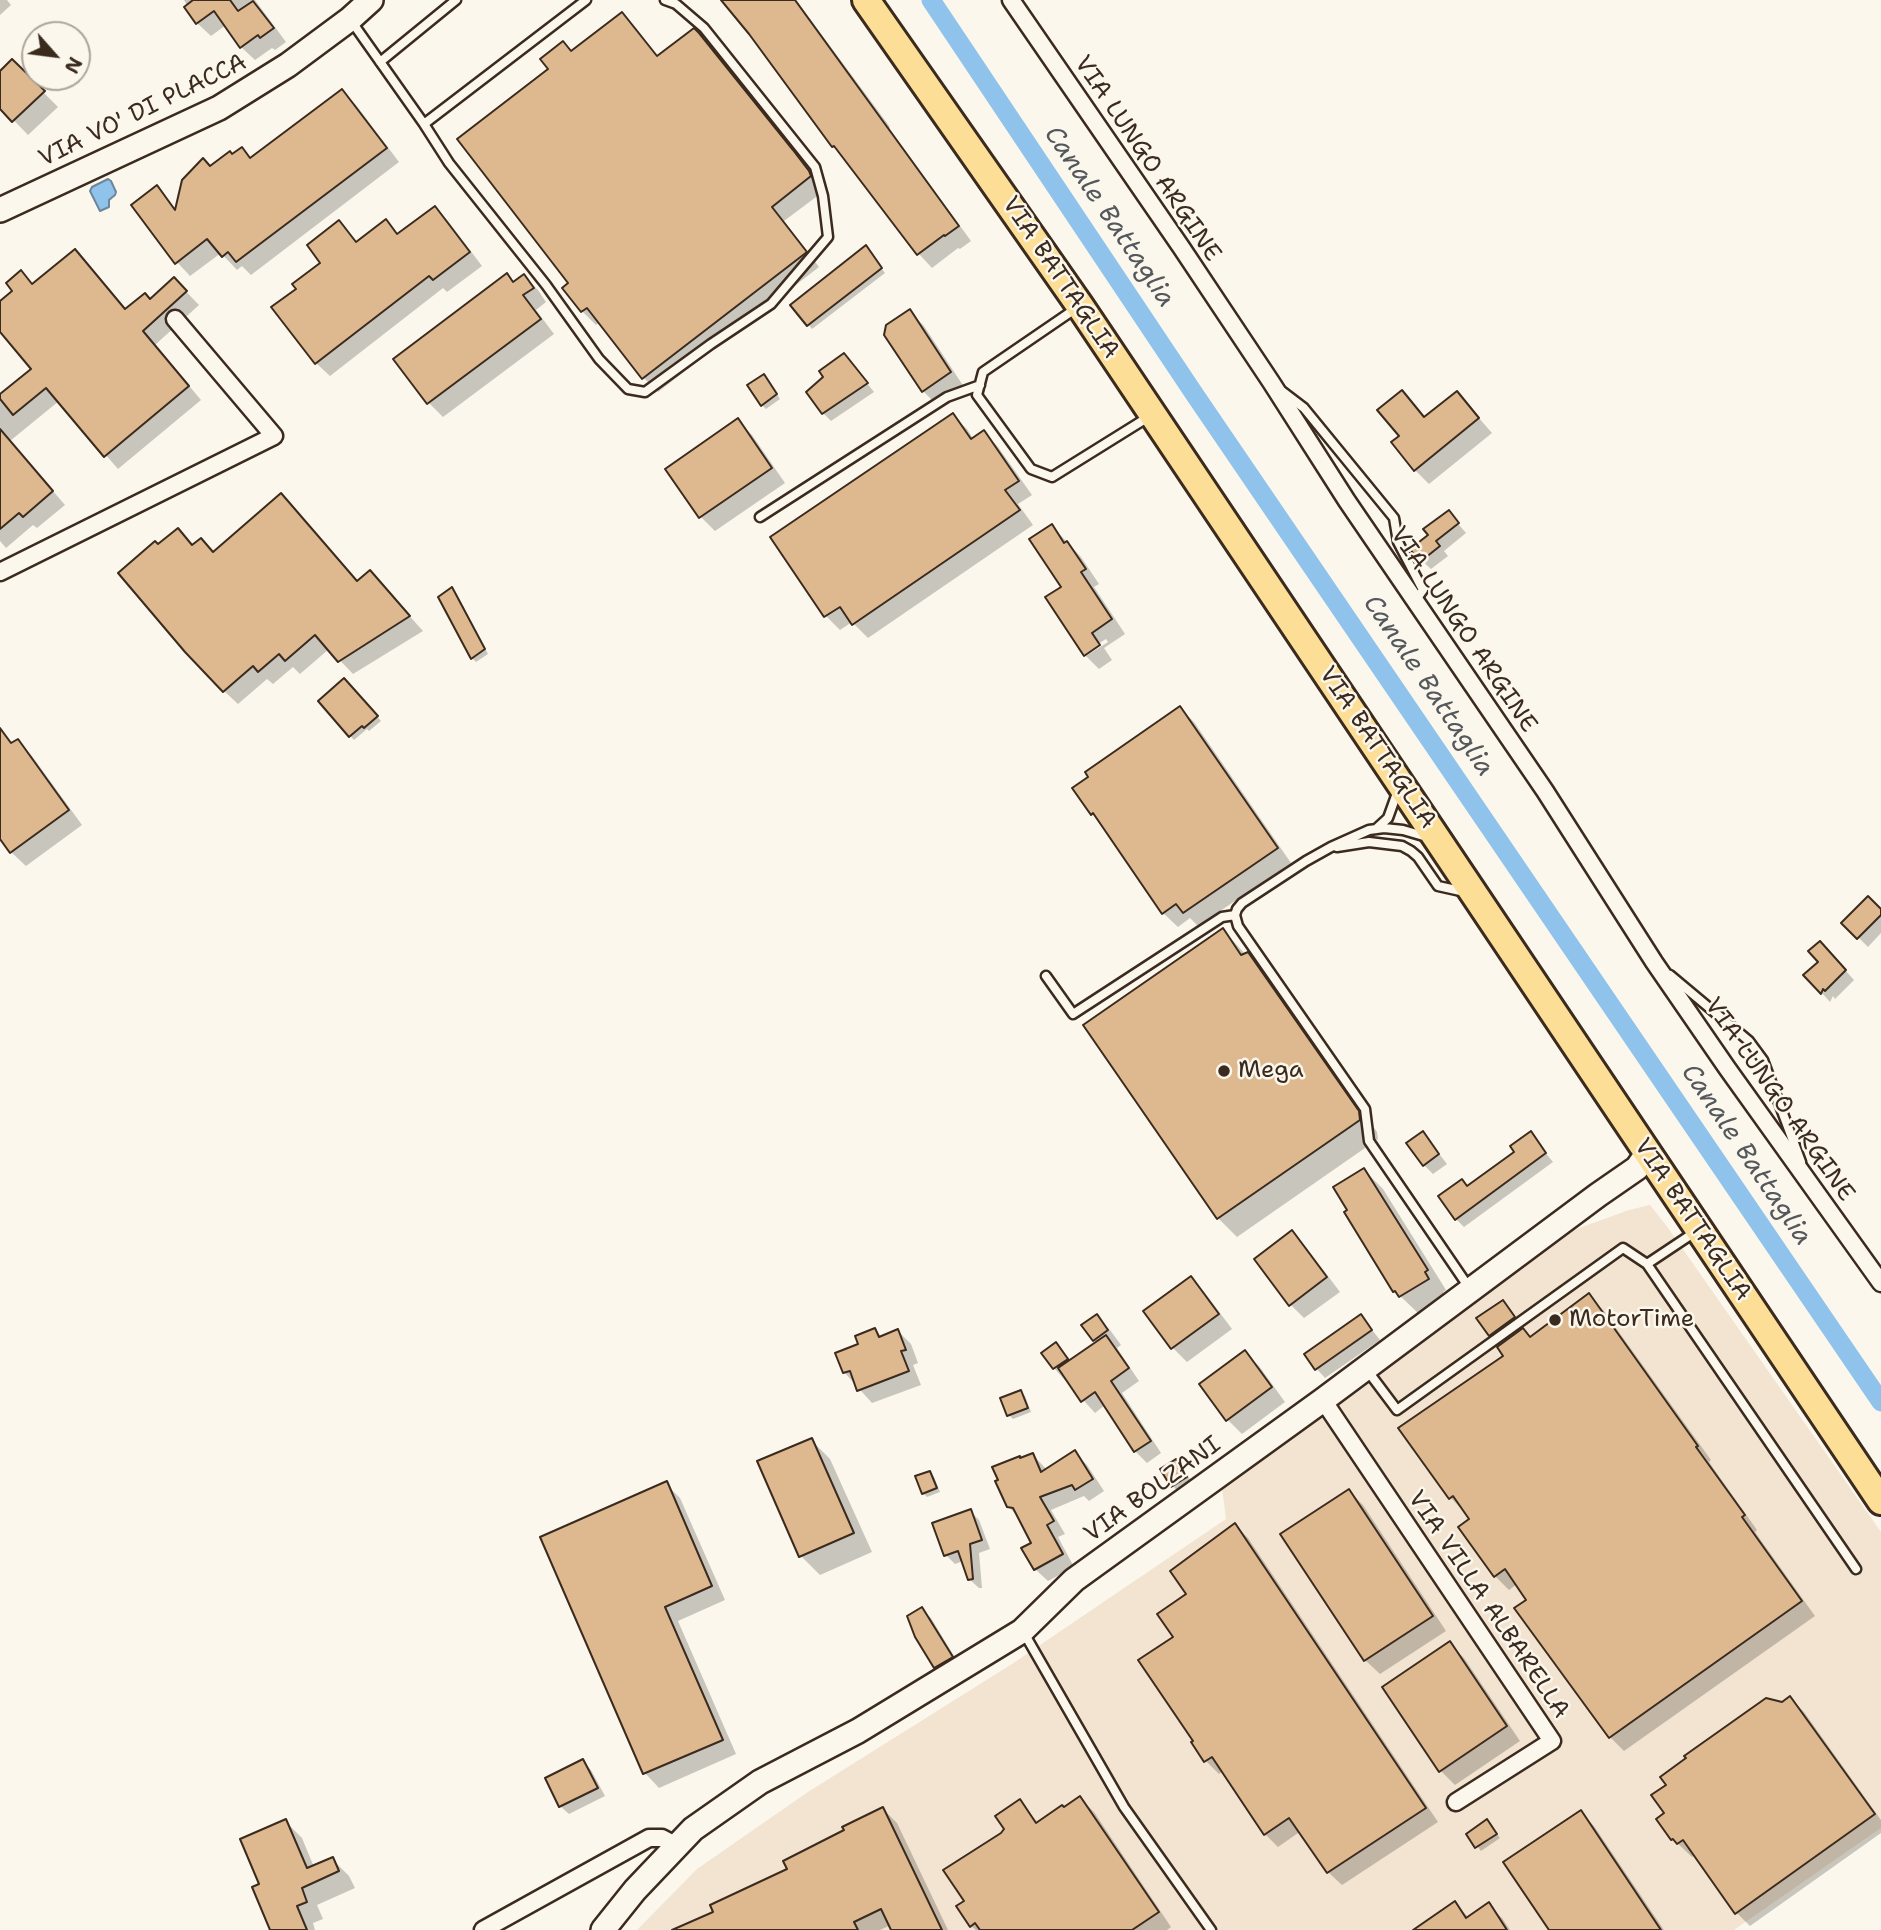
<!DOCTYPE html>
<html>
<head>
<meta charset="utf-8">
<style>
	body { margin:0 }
	#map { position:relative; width:1881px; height:1930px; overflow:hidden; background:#fbf7ec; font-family:"Shantell Sans",sans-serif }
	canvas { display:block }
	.north { position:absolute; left:21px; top:21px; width:70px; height:70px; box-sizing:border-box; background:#fbf7ec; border:2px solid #aea59a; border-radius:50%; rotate:118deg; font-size:19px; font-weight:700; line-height:28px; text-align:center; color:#3b2a1e }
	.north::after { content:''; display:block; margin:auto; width:24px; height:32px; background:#3b2a1e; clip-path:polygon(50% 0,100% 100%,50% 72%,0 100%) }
</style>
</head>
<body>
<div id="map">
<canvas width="1881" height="1930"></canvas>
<div class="north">N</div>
</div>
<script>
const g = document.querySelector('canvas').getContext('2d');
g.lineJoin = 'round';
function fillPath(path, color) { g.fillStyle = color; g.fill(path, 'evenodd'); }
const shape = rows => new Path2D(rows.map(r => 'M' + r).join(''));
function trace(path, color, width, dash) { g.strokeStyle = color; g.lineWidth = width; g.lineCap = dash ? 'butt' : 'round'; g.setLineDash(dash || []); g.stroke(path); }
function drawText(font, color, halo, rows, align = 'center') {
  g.font = font + ' "Shantell Sans",sans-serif'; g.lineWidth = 5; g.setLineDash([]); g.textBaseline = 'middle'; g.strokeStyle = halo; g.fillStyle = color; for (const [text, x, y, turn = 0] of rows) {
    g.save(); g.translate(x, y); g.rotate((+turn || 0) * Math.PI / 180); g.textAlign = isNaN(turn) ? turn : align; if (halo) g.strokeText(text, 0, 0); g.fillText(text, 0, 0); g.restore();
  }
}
const built = shape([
	[1650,1205,1668,1228,1881,1532,1881,1828,1734,1930,637,1930,697,1869,808,1792,1012,1664,1226,1519,1222,1487,1574,1230,1629,1210]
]);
const water = shape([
	[108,179,111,181,116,192,115,195,109,200,109,207,100,211,90,191,92,187,108,179]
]);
const shadow = shape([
	[0,0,7,0,11,5,0,15],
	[184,0,255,0,286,42,275,50,272,48,255,60,241,47,226,25,211,36,197,23],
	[724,0,796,0,890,127,889,128,971,241,960,249,958,248,932,268,919,254,846,158,833,146],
	[622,14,636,28,658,57,708,44,807,166,824,191,784,221,819,267,658,392,644,378,600,322,596,325,582,311,564,288,570,283,572,53],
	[12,61,58,107,28,135,0,106,0,73],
	[342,91,356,105,399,162,251,275,242,266,237,270,221,253,190,276,177,262,157,187,177,210,241,149,252,159],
	[435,208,448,221,482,266,447,292,443,288,330,376,316,363,298,289,322,263,339,223,358,243,386,222,399,235],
	[75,251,126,310,151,301,174,279,199,305,155,345,201,400,118,469,59,401,10,441,65,505,37,528,33,525,6,548,0,541,0,397,33,369,0,330,0,313,14,291,21,273,33,285],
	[869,252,885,273,812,329,793,305],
	[507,276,514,283,524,276,538,290,546,302,536,310,554,334,443,417,429,403,396,359],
	[910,312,924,326,964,387,937,405,923,391],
	[852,364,874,392,831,421,823,413],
	[768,380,780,399,766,409,762,405],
	[1402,392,1426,418,1457,393,1492,433,1429,484,1415,470,1401,436],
	[952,415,967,429,974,440,984,432,998,447,1032,495,1018,504,1033,525,868,638,852,622,840,630,826,616],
	[738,421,752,435,785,483,715,531,701,517,668,470],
	[1448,512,1466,533,1444,551,1448,556,1431,569,1421,560,1431,535],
	[1052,526,1081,557,1099,584,1094,587,1125,634,1104,648,1112,660,1099,669,1086,656,1108,642,1106,639,1085,652,1063,587],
	[193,546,214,553,358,583,370,572,423,631,353,674,329,649,300,674,293,667,273,684,267,679,238,704,224,691,159,547],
	[452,589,456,593,488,654,476,662,472,658,440,597],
	[344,680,381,721,369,731,367,729,354,740,320,702],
	[1180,708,1194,722,1291,863,1198,926,1190,918,1178,927,1163,913,1103,824,1092,814],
	[0,741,12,745,18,741,32,756,82,825,26,866,11,852,0,836],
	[1881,911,1881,933,1868,947,1844,923],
	[1223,930,1246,955,1248,954,1267,974,1377,1132,1378,1139,1237,1237,1218,1218],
	[1829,952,1854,980,1835,999,1833,996,1830,1002,1806,975],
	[1423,1133,1447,1164,1433,1174,1424,1165],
	[1530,1134,1553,1162,1464,1227,1456,1219,1468,1187,1516,1153],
	[1364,1170,1383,1189,1446,1290,1443,1292,1447,1298,1420,1315,1395,1291,1346,1213,1350,1211],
	[1292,1232,1306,1247,1340,1292,1304,1318,1290,1304],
	[1191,1278,1205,1293,1232,1329,1187,1362,1173,1348,1146,1312],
	[1589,1296,1603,1310,1711,1460,1709,1462,1757,1530,1755,1532,1815,1616,1624,1751,1610,1737,1517,1584,1509,1590,1495,1576,1471,1519,1450,1497,1505,1356,1501,1346,1490,1335,1503,1302,1523,1327,1521,1328,1531,1338],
	[1096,1316,1110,1330,1121,1345,1117,1348,1139,1381,1122,1393,1161,1453,1147,1463,1135,1451,1105,1405,1095,1413,1054,1368,1056,1345,1072,1361,1097,1343,1094,1340],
	[1361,1316,1380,1340,1325,1378,1316,1368],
	[875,1330,882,1337,898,1331,911,1344,918,1363,913,1365,921,1385,872,1403,844,1372],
	[1244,1352,1259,1366,1285,1402,1242,1434,1228,1420,1201,1384],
	[1021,1392,1025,1396,1031,1412,1013,1419,1009,1415],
	[811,1440,830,1459,872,1552,820,1575,801,1556],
	[1074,1452,1087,1465,1104,1491,1089,1501,1084,1496,1051,1510,1065,1534,1058,1537,1074,1567,1048,1581,1035,1569,1034,1543,1020,1519,1008,1506,1021,1459,1033,1455,1047,1470],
	[1176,1461,1185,1471,1194,1486,1181,1495,1172,1485],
	[930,1473,934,1477,940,1492,927,1497,923,1493],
	[666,1484,680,1498,725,1600,678,1621,736,1754,659,1788,645,1773,542,1538],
	[1349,1491,1363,1505,1446,1631,1380,1674,1365,1660,1283,1535],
	[970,1511,979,1520,990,1549,979,1553,982,1588,979,1588,969,1579,963,1561,955,1564,946,1555],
	[1235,1525,1248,1538,1438,1822,1342,1885,1328,1872,1301,1831,1278,1847,1265,1834,1223,1771,1219,1774,1206,1761,1193,1742,1175,1637,1189,1594],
	[921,1609,931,1618,960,1666,945,1676,936,1667],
	[1450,1644,1464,1658,1520,1741,1455,1785,1441,1771],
	[1790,1698,1804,1712,1881,1820,1881,1833,1750,1926,1736,1912,1695,1855,1692,1857,1673,1839,1782,1704],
	[583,1761,591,1770,605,1796,569,1814,560,1806],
	[1080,1798,1094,1812,1171,1927,1167,1930,976,1930,971,1926,966,1902,1020,1802,1038,1823],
	[883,1809,897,1823,948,1930,893,1930,891,1925,880,1930,702,1930,715,1913,789,1870,846,1831],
	[1580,1812,1594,1826,1664,1930,1551,1930],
	[285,1821,302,1838,314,1867,332,1859,349,1876,355,1888,317,1905,323,1919,313,1923,315,1930,272,1930,261,1885],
	[1491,1826,1500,1838,1481,1851,1468,1834],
	[1455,1903,1469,1918,1488,1905,1502,1918,1510,1930,1415,1930]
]);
const canal = shape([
	[931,0,1195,395,1881,1402]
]);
const building = shape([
	[193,0,230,0,238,11,253,1,274,28,260,38,258,35,240,48,214,11,196,24,184,7,193,0],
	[721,0,795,0,959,226,945,236,944,235,917,255,834,146,832,147,749,34,721,0],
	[622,12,657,56,694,28,699,33,793,150,809,171,811,176,772,207,807,252,642,379,587,308,581,312,562,288,568,283,457,139,548,69,540,59,563,41,571,51,622,12],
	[12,59,45,91,12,122,0,109,0,71,12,59],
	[342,89,387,148,236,262,228,252,222,257,207,239,175,264,131,205,157,185,175,210,182,180,203,158,210,166,230,151,232,154,242,147,250,158,342,89],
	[435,206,470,252,433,280,429,276,315,364,271,307,296,289,292,284,320,263,307,245,339,220,356,242,386,219,397,234,435,206],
	[866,245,882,268,807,326,790,305,866,245],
	[75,249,125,309,145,293,150,299,174,277,187,291,143,331,189,386,104,457,46,388,13,415,0,399,0,394,31,369,0,332,0,301,12,291,6,283,21,270,32,284,75,249],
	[507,273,513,282,524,274,534,288,523,295,541,319,427,404,393,359,507,273],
	[910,309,951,372,922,392,884,335,886,325,910,309],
	[844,353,868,383,822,414,806,392,823,377,819,371,844,353],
	[764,374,777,394,761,406,747,385,764,374],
	[1402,390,1424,417,1457,391,1479,418,1414,471,1391,442,1399,436,1377,410,1402,390],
	[953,413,971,439,984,430,1019,481,1005,490,1020,510,852,625,840,607,824,617,770,537,953,413],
	[738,418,772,468,699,518,665,469,738,418],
	[0,429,53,491,23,517,19,513,0,529,0,429],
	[281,493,357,581,370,570,410,616,338,662,315,635,285,661,279,654,258,672,253,666,223,692,185,652,118,573,155,541,158,544,178,528,192,545,201,538,213,552,281,493],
	[1449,510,1459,523,1436,541,1440,546,1420,562,1410,549,1428,535,1423,529,1449,510],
	[1052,524,1064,543,1067,541,1086,569,1081,572,1112,619,1092,633,1100,645,1084,656,1045,597,1061,587,1029,539,1052,524],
	[452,587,485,649,471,659,438,597,452,587],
	[344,678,378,716,364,728,362,726,349,737,318,701,344,678],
	[1180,706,1278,848,1183,913,1176,904,1162,914,1093,813,1091,815,1072,788,1088,777,1085,772,1180,706],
	[0,728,11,743,18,739,69,810,10,853,0,839,0,728],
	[1868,896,1881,909,1881,915,1857,939,1841,923,1868,896],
	[1223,928,1241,955,1248,952,1359,1111,1360,1120,1217,1219,1083,1025,1223,928],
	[1820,941,1846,970,1825,991,1823,989,1821,994,1803,975,1818,962,1808,951,1820,941],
	[1423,1131,1439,1154,1423,1166,1406,1143,1423,1131],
	[1531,1131,1546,1153,1455,1220,1438,1196,1462,1179,1467,1186,1514,1152,1510,1146,1531,1131],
	[1364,1168,1428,1270,1425,1272,1429,1279,1399,1297,1395,1291,1393,1292,1344,1212,1347,1210,1333,1187,1364,1168],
	[1292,1230,1327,1277,1289,1306,1254,1259,1292,1230],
	[1191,1276,1219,1314,1171,1349,1143,1311,1191,1276],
	[1589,1293,1698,1446,1696,1447,1745,1515,1742,1517,1802,1601,1609,1738,1514,1608,1526,1600,1505,1569,1494,1577,1458,1527,1469,1519,1453,1496,1449,1499,1398,1428,1503,1356,1497,1347,1523,1328,1530,1337,1589,1293],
	[1503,1300,1515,1317,1489,1336,1476,1318,1503,1300],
	[1097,1314,1108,1330,1093,1341,1081,1325,1097,1314],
	[1361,1314,1372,1330,1315,1370,1304,1354,1361,1314],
	[875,1328,879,1337,898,1329,906,1350,901,1351,909,1371,857,1391,850,1371,843,1373,835,1353,858,1344,855,1336,875,1328],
	[1106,1335,1129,1368,1111,1381,1151,1441,1134,1452,1095,1392,1081,1402,1058,1368,1106,1335],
	[1056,1342,1068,1359,1053,1369,1041,1353,1056,1342],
	[1245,1350,1272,1387,1226,1421,1199,1384,1245,1350],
	[1021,1390,1028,1408,1007,1416,1000,1398,1021,1390],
	[812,1438,854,1533,799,1557,757,1461,812,1438],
	[1075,1450,1093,1479,1075,1490,1072,1485,1040,1497,1054,1521,1047,1525,1063,1554,1034,1570,1021,1548,1031,1543,1013,1508,1007,1507,995,1481,998,1480,992,1467,1020,1456,1020,1458,1033,1453,1041,1472,1075,1450],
	[1176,1459,1187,1477,1171,1487,1160,1469,1176,1459],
	[930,1471,937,1488,922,1494,915,1476,930,1471],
	[667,1481,712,1586,665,1607,723,1740,643,1774,540,1537,667,1481],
	[1349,1489,1433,1616,1364,1661,1280,1534,1349,1489],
	[971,1509,982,1540,970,1544,973,1579,968,1580,958,1551,944,1556,932,1523,971,1509],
	[1235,1523,1426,1808,1327,1873,1289,1818,1264,1835,1212,1757,1204,1762,1191,1742,1193,1741,1138,1660,1173,1637,1157,1614,1186,1594,1170,1571,1235,1523],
	[922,1607,953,1657,934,1668,915,1637,907,1616,922,1607],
	[1450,1641,1507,1726,1439,1772,1382,1687,1450,1641],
	[1790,1696,1875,1814,1735,1914,1683,1840,1677,1844,1673,1839,1671,1840,1656,1819,1664,1813,1651,1795,1666,1785,1660,1777,1686,1758,1684,1756,1766,1698,1782,1702,1790,1696],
	[583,1759,598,1788,559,1807,545,1778,583,1759],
	[1080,1796,1159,1912,1132,1930,980,1930,975,1923,970,1927,956,1906,964,1901,943,1870,1001,1833,1004,1829,995,1816,1020,1799,1036,1823,1062,1805,1064,1807,1080,1796],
	[883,1807,942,1930,891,1930,881,1909,854,1922,858,1930,672,1930,713,1912,710,1905,787,1869,783,1861,844,1830,842,1827,883,1807],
	[1581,1810,1661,1930,1549,1930,1503,1862,1581,1810],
	[286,1819,307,1868,333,1857,339,1871,302,1888,307,1902,297,1906,307,1930,270,1930,252,1887,259,1884,240,1839,286,1819],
	[1487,1819,1497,1834,1475,1848,1466,1834,1487,1819],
	[1455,1901,1466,1918,1489,1902,1507,1930,1413,1930,1455,1901]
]);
const lane = shape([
	[352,22,424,124,586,0],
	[380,62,456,0],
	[424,124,449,163,546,285,599,359,628,389,645,392,711,344,771,304,828,237,823,196,815,167,704,28,676,4,665,0],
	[1078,307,983,372,977,395,1031,469,1052,477,1150,416],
	[1283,392,1304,408,1394,518,1398,542,1423,590,1415,601],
	[760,517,947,397,980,385],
	[1376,829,1388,818,1397,793],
	[1337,847,1369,842,1402,846,1411,851,1418,857,1438,886,1465,892],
	[1235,915,1238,926,1365,1109,1369,1141,1470,1289],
	[1670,975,1749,1041,1763,1060,1801,1162],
	[1046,976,1073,1014,1222,917,1235,915,1237,909,1242,903,1306,861,1331,847,1369,830,1384,828,1403,830,1427,837],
	[1695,1232,1647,1264,1856,1569],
	[1367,1370,1397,1410,1623,1248,1647,1264],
	[1024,1633,1124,1807,1211,1930]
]);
const street = shape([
	[1011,0,1181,247,1271,382,1347,501,1545,791,1654,962,1727,1068,1881,1283],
	[0,572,274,436,175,319],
	[1323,1400,1552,1741,1456,1802],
	[483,1930,649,1838,662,1838,677,1846]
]);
const secondary = shape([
	[0,210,219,108,288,65,350,19,371,0],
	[603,1930,635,1890,693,1829,760,1782,858,1731,1022,1631,1074,1580,1323,1400,1598,1195,1637,1168,1647,1154]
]);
const primary = shape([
	[866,0,1080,306,1881,1501]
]);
const markers = [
	[1224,1071,7,"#3b2a1e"],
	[1555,1320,7,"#3b2a1e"]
];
const streetNames = [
	["VIA VO' DI PLACCA",143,111,-26],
	["VIA LUNGO ARGINE",1147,159,56],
	["VIA BATTAGLIA",1060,278,56],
	["VIA LUNGO ARGINE",1463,630,56],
	["VIA BATTAGLIA",1377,748,56],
	["VIA LUNGO ARGINE",1779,1100,55],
	["VIA BATTAGLIA",1692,1220,56],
	["VIA BOLZANI",1153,1490,-36],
	["VIA VILLA ALBARELLA",1488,1605,56]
];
const poiNames = [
	["Mega",1238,1071],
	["MotorTime",1569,1320]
];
const waterNames = [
	["Canale Battaglia",1109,217,56],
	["Canale Battaglia",1428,686,56],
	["Canale Battaglia",1746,1155,56]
];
fillPath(built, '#f2e4d0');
fillPath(water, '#8fc3ec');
trace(water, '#6d869a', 2);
fillPath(shadow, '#0003');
trace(canal, '#8fc3ec', 19);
fillPath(building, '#deb98f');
trace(building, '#3b2a1e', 2);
trace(lane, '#3b2a1e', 13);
trace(street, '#3b2a1e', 21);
trace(secondary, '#3b2a1e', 28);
trace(primary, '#3b2a1e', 32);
trace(lane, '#fbf7ec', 8);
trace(street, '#fbf7ec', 16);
trace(secondary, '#fbf7ec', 23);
trace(primary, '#fdde96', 26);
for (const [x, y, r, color] of markers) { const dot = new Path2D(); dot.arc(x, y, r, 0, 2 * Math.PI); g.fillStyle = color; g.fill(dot); trace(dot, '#fbf7ec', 2.5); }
drawText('24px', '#3b2a1e', '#fbf7ec', streetNames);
drawText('24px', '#3b2a1e', '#fbf7ec', poiNames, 'left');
drawText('italic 26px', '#54585c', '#fbf7ec', waterNames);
</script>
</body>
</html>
